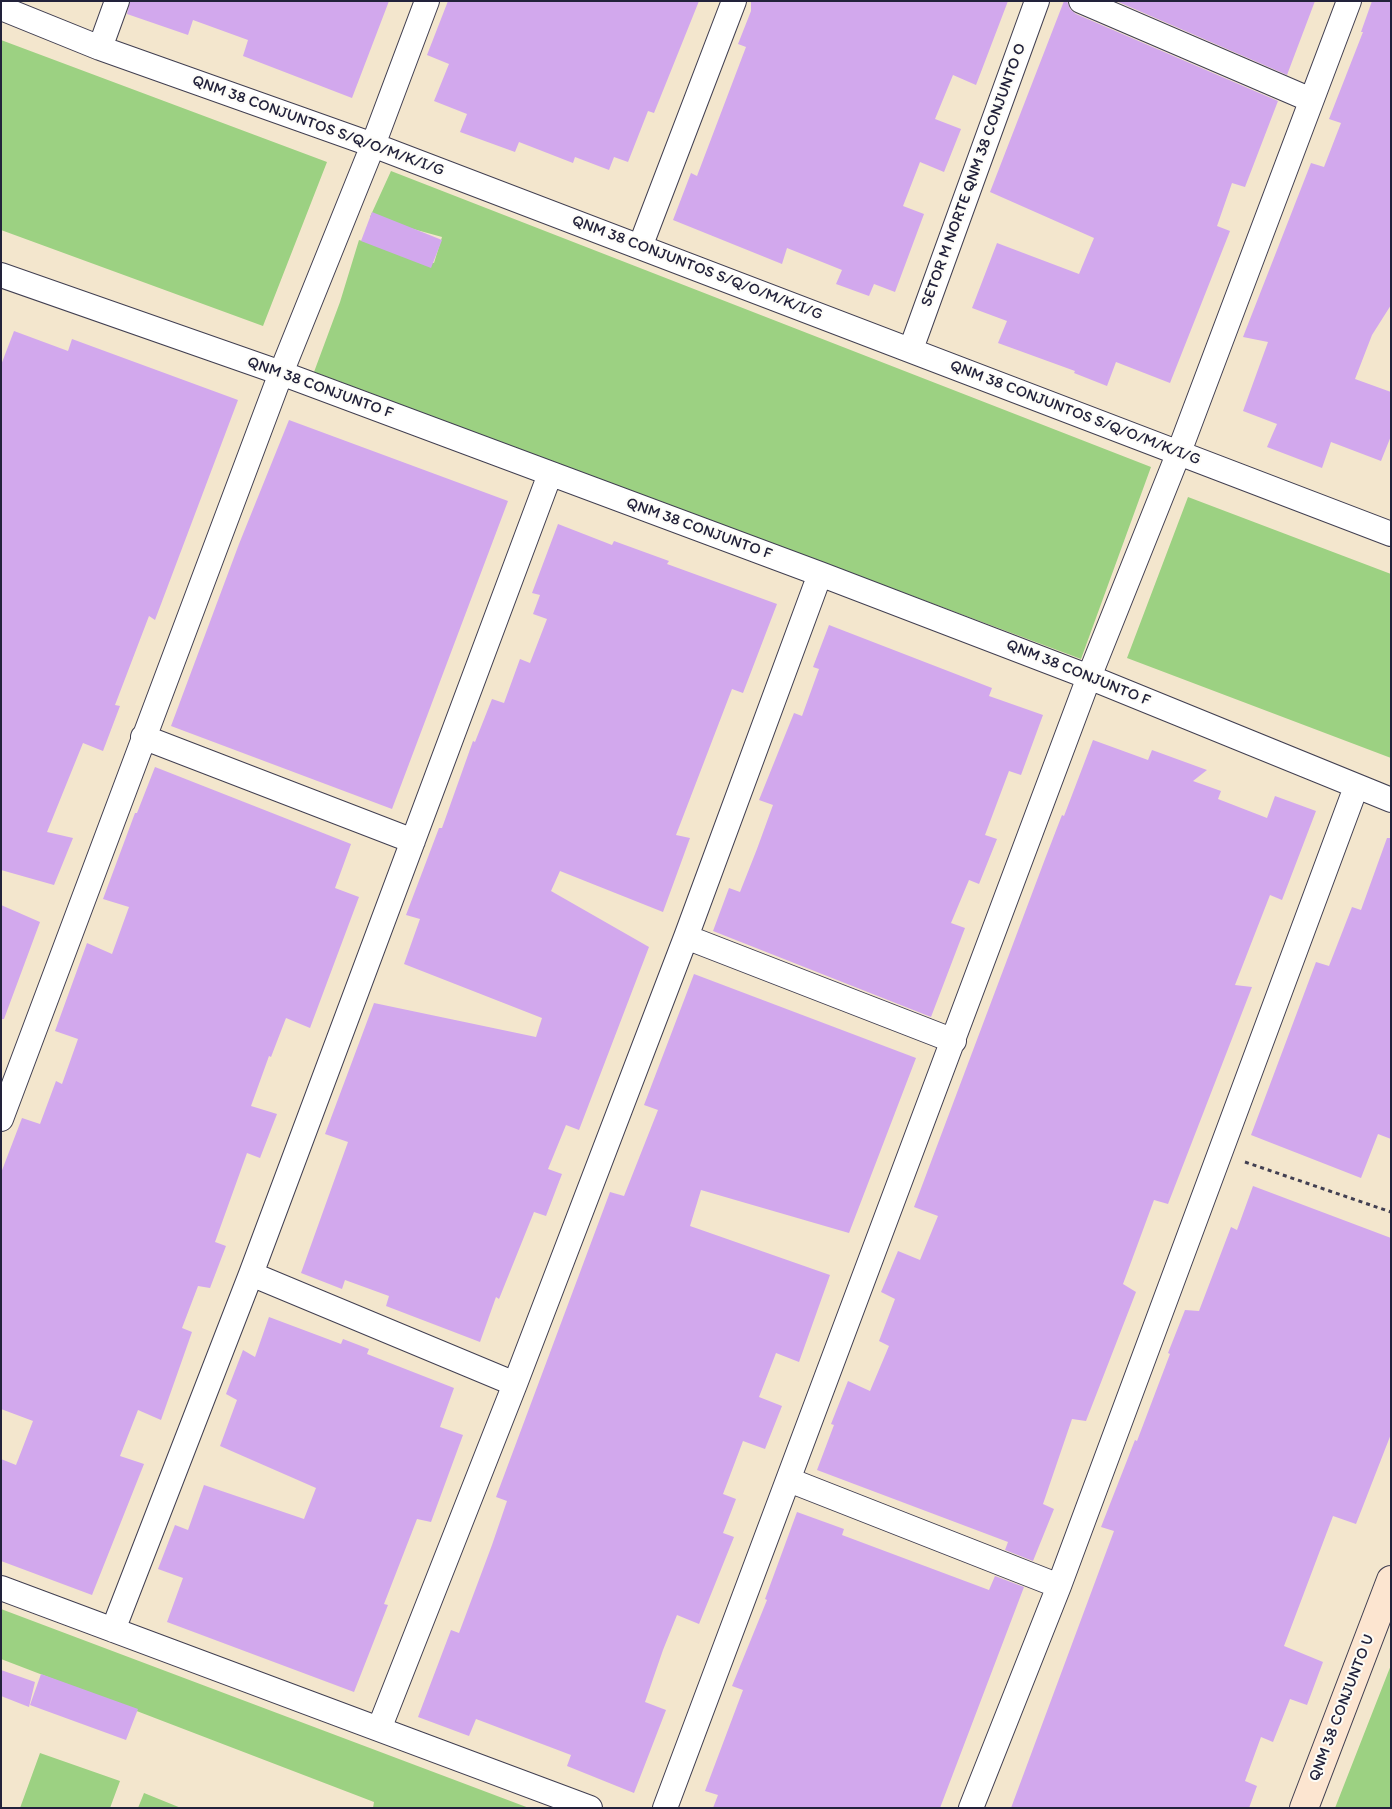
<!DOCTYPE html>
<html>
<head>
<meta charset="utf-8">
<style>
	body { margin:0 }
	#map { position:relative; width:1392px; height:1809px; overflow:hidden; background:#f3e6cd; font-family:Itim,sans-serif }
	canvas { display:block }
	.frame { position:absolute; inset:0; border:2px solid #22223b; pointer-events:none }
</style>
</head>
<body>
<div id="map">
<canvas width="1392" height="1809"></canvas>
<div class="frame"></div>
</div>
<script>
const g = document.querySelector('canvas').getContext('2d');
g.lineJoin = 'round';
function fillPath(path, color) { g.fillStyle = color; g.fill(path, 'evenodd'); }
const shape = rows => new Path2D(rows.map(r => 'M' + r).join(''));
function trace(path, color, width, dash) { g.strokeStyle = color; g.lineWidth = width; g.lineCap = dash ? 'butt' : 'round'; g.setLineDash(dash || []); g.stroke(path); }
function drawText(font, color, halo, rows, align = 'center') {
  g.font = font + ' Itim,sans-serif'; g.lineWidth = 4; g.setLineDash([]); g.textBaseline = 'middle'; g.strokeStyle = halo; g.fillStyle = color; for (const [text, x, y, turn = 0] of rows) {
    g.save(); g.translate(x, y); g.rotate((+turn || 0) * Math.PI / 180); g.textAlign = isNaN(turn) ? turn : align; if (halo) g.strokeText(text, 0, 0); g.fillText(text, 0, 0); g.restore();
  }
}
const green = shape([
	[1,40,327,162,263,326,1,230],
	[391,171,1151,467,1081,659,314,372,340,302,359,240,434,263,442,237,370,217],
	[1188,497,1391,574,1391,758,1127,658],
	[1,1609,529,1808,373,1808,374,1802,1,1659],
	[1391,1665,1391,1808,1335,1808],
	[40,1753,120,1781,110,1808,20,1808],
	[144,1793,181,1808,138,1808]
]);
const building = shape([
	[130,1,389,1,352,98,243,56,248,40,193,20,188,35,127,14],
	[448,1,699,1,654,113,648,111,628,162,614,157,609,170,575,157,573,163,519,142,515,152,460,132,467,114,434,101,449,64,427,55],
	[751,1,1008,1,976,85,953,75,935,119,961,129,944,172,920,162,903,206,924,214,895,292,874,284,869,296,836,284,842,270,787,248,782,264,673,220,691,173,697,176,746,47,738,44,751,11],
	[1064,1,1067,1,1070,9,1076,14,1278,101,1245,187,1232,183,1217,226,1230,231,1170,383,1116,362,1107,386,1074,373,1075,371,998,343,1007,321,972,308,997,243,1079,274,1094,238,990,192],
	[1116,1,1315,1,1287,75],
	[1372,1,1391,1,1391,305,1372,335,1355,379,1391,392,1391,436,1381,461,1331,442,1322,468,1267,447,1277,424,1243,411,1268,342,1243,337,1311,163,1324,167,1341,123,1329,119,1363,32,1361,32],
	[372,212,442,240,431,268,361,241],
	[14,331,68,351,72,339,238,400,155,620,149,616,115,705,120,706,103,751,83,743,47,832,73,838,54,885,1,870,1,365],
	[289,420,508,501,392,809,171,726,239,544],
	[558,524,612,545,614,541,669,561,667,564,777,604,743,693,732,689,676,835,690,838,663,912,560,871,551,891,649,947,579,1130,566,1125,548,1169,562,1174,546,1216,534,1212,499,1299,496,1297,480,1342,386,1306,389,1296,345,1280,342,1289,301,1273,348,1142,325,1134,374,1003,536,1037,542,1018,404,964,420,919,406,915,439,828,442,828,473,741,475,742,492,699,504,703,520,659,530,663,547,619,533,614,540,595,532,593],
	[829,625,992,688,989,696,1043,715,1021,775,1009,771,985,835,997,839,979,884,969,880,951,923,965,928,931,1017,713,931,729,888,740,892,757,849,773,805,759,800,794,713,802,716,819,669,813,667],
	[1093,740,1148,760,1152,750,1207,770,1193,781,1221,791,1218,799,1267,818,1275,796,1316,811,1282,900,1270,895,1235,985,1252,987,1168,1204,1154,1200,1123,1284,1136,1292,1086,1421,1072,1419,1043,1504,1054,1509,1033,1561,1005,1550,1008,1542,817,1470,834,1425,831,1424,848,1381,870,1391,889,1346,879,1341,895,1299,881,1292,898,1251,920,1260,938,1216,914,1207,1045,859,1062,815,1064,816],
	[155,767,351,844,335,888,359,897,310,1028,286,1018,271,1057,269,1056,251,1106,277,1114,260,1158,247,1153,215,1242,226,1246,210,1288,198,1286,182,1328,192,1332,161,1420,138,1410,120,1456,144,1464,92,1595,1,1561,1,1459,16,1465,33,1421,1,1409,1,1173,22,1118,40,1124,56,1081,62,1084,78,1039,55,1031,87,943,112,954,129,907,103,899,135,813,137,813],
	[1387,838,1391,838,1391,1139,1378,1134,1361,1178,1251,1135,1316,962,1329,966,1352,907,1361,910],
	[1,905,40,922,4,1019,1,1019],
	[694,974,916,1058,849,1233,701,1190,690,1226,830,1275,799,1362,776,1353,759,1397,782,1406,765,1449,743,1441,723,1494,736,1499,723,1533,734,1537,699,1624,677,1615,663,1650,645,1702,666,1710,634,1793,567,1766,571,1755,476,1719,469,1736,418,1717,451,1630,459,1633,492,1545,507,1501,496,1497,610,1192,624,1196,658,1110,644,1105],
	[1253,1186,1391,1238,1391,1434,1356,1524,1333,1516,1284,1646,1323,1662,1307,1705,1290,1699,1273,1742,1261,1737,1245,1781,1257,1786,1249,1808,1011,1808,1114,1531,1101,1527,1135,1440,1137,1441,1170,1354,1168,1353,1185,1310,1199,1311,1231,1227,1237,1230],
	[269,1317,341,1344,343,1339,369,1349,367,1354,454,1388,440,1427,463,1435,431,1522,417,1519,384,1604,388,1605,354,1692,167,1622,183,1578,158,1569,175,1525,188,1530,204,1485,304,1519,316,1488,220,1446,237,1400,226,1394,243,1350,255,1357],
	[797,1512,844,1529,842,1535,989,1590,995,1576,1024,1587,940,1808,713,1808,718,1795,705,1791,743,1690,732,1686,767,1600,765,1599],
	[1,1670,35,1682,29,1707,1,1696],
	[41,1674,138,1709,126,1740,30,1705]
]);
const path = shape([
	[1245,1162,1391,1212]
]);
const street = shape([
	[1081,1,1311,100],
	[1,8,100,48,373,145,1391,534],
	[100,48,117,1],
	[640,247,734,1],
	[1,275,281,373,820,574,1089,677,1391,800],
	[911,349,1037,1],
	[143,737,413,841],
	[686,937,954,1041],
	[1,1119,281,373,373,145,427,1],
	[251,1274,515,1384],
	[789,1480,1059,1586],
	[1,1588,590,1808],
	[113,1630,251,1274,550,474],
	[379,1729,515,1384,686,937,820,574],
	[665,1808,1089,677,1179,452,1349,1],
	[971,1808,1059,1586,1356,787]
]);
const secondary = shape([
	[1304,1808,1391,1580]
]);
const streetNames = [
	["QNM 38 CONJUNTOS S/Q/O/M/K/I/G",318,126,20],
	["SETOR M NORTE QNM 38 CONJUNTO O",974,175,-70],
	["QNM 38 CONJUNTOS S/Q/O/M/K/I/G",697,268,21],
	["QNM 38 CONJUNTO F",320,388,20],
	["QNM 38 CONJUNTOS S/Q/O/M/K/I/G",1075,413,21],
	["QNM 38 CONJUNTO F",699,529,20],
	["QNM 38 CONJUNTO F",1078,673,22],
	["QNM 38 CONJUNTO U",1342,1708,-69]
];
fillPath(green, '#9cd182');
fillPath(building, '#d2a8ed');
trace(street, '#413f51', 26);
trace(secondary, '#413f51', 30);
trace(path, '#413f51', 3, [4, 4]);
trace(street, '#fff', 24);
trace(secondary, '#fce5d0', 28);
drawText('16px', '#22223b', '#fdfcf7', streetNames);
</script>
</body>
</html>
